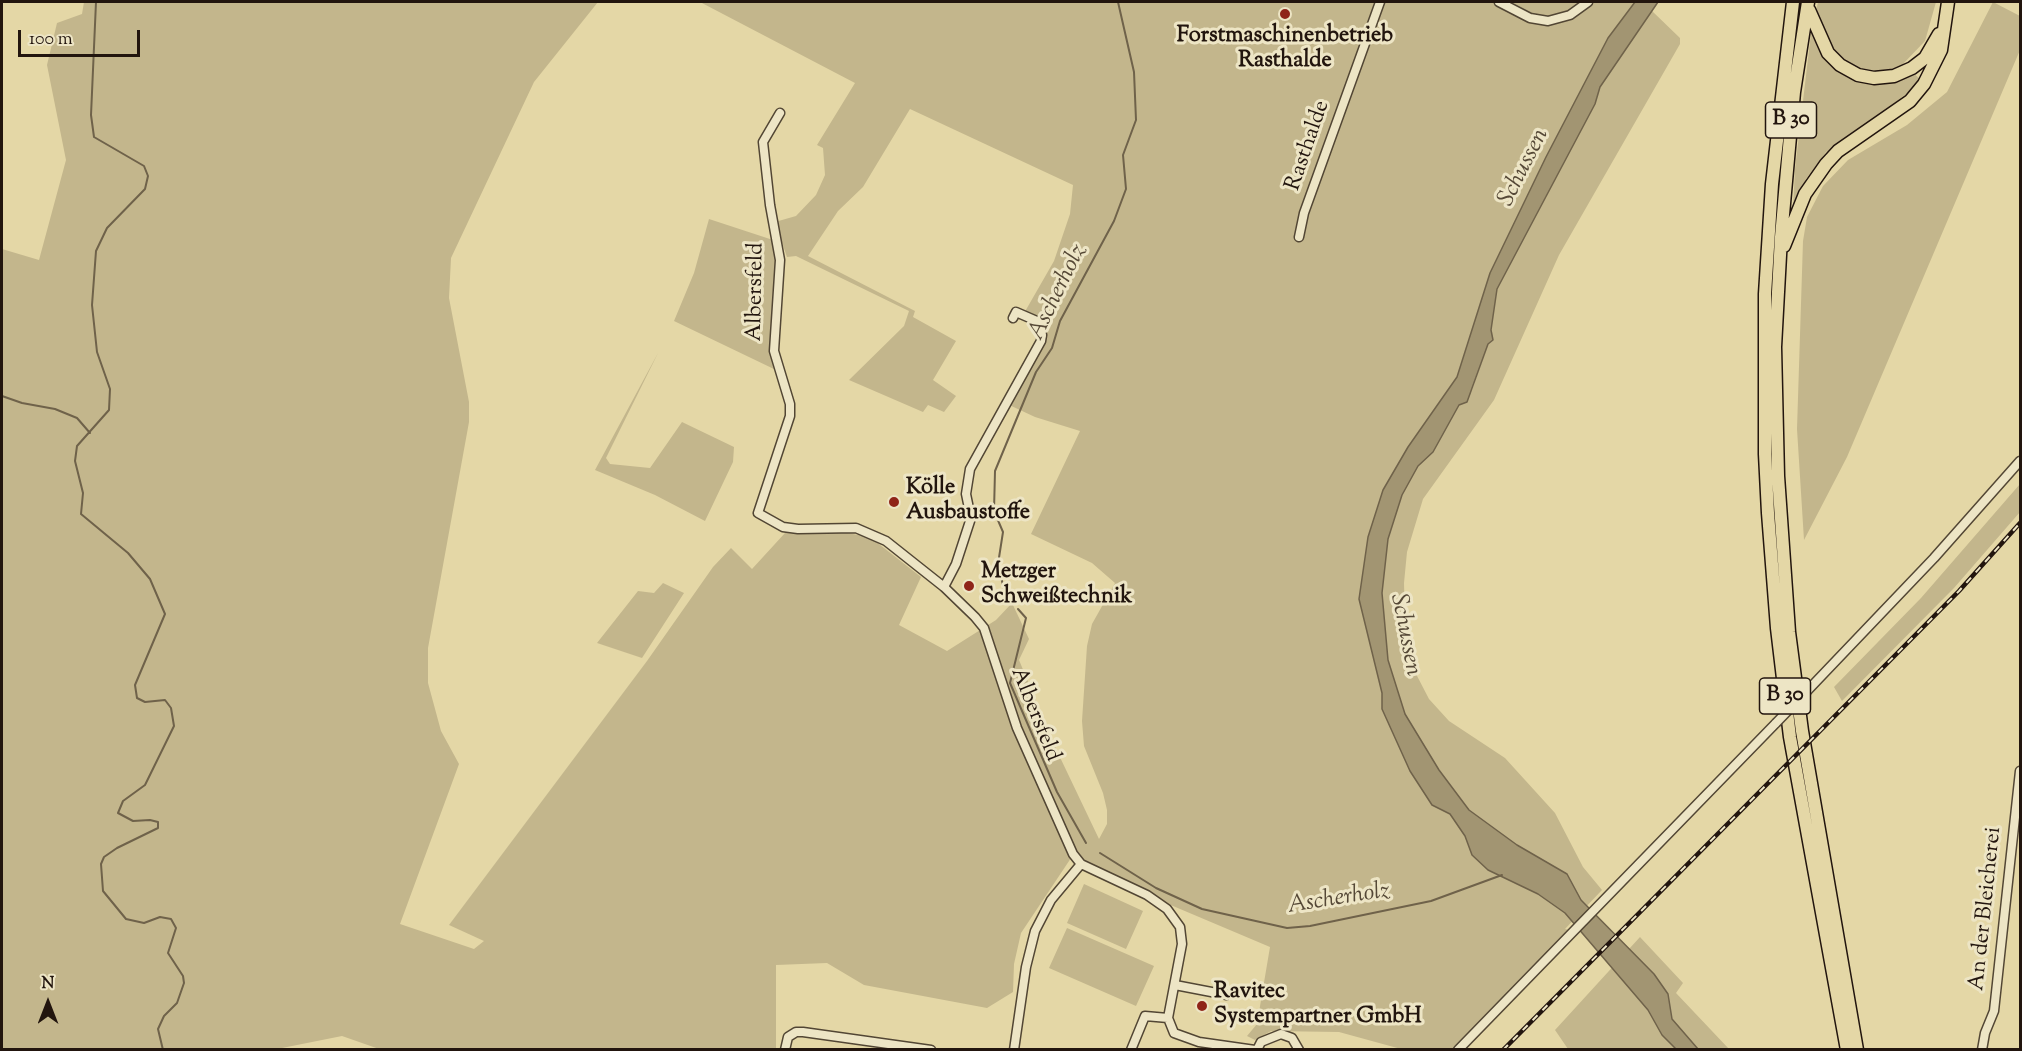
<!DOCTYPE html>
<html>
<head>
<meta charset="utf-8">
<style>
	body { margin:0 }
	#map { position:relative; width:2022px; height:1051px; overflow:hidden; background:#e4d7a6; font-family:"Sorts Mill Goudy",serif }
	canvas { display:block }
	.frame { position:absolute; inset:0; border:3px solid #22150e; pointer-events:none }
	.north { position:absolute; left:18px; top:973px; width:60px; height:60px; -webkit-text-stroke:4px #ede5c5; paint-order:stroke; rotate:0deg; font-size:16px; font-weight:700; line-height:24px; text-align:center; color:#22150e }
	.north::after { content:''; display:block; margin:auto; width:21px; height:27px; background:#22150e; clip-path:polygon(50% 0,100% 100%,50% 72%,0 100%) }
	.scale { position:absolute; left:18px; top:30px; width:122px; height:27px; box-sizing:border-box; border:3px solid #22150e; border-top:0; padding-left:8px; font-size:18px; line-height:21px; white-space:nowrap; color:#22150e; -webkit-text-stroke:4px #ede5c5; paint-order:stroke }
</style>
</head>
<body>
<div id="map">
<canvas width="2022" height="1051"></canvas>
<div class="frame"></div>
<div class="north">N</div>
<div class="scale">100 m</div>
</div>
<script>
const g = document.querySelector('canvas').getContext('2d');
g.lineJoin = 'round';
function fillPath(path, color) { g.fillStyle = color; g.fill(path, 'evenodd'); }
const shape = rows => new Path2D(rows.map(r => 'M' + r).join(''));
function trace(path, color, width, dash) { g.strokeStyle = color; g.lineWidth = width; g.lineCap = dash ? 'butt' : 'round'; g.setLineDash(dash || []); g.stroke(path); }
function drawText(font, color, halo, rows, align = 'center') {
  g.font = font + ' "Sorts Mill Goudy",serif'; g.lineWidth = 6; g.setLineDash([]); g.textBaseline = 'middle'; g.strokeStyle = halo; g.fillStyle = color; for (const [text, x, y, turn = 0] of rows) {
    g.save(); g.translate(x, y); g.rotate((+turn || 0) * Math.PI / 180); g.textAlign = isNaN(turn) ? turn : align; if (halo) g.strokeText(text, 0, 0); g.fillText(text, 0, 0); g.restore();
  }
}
const green = shape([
	[84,2,598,2,534,82,451,258,449,298,469,402,469,422,428,648,428,683,441,731,459,764,400,924,474,949,484,941,449,925,647,661,713,567,731,548,752,569,785,533,847,533,870,537,921,577,899,625,947,651,996,620,1012,603,1029,639,1019,660,1057,751,1099,839,1107,824,1107,810,1103,793,1084,746,1082,721,1087,646,1092,624,1115,583,1092,563,1031,534,1080,431,1035,417,1005,403,1041,341,1041,328,1023,315,1054,261,1070,214,1073,185,910,109,863,187,838,211,808,256,915,311,913,317,956,341,933,380,956,396,944,412,928,405,923,412,849,380,904,326,909,311,796,256,787,257,775,222,796,216,816,195,825,175,823,148,817,145,855,83,700,2,1635,2,1608,38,1546,157,1490,273,1457,377,1408,447,1433,452,1459,405,1472,390,1488,344,1493,340,1491,330,1497,289,1595,104,1600,87,1652,11,1680,38,1680,44,1559,255,1494,400,1423,499,1407,552,1404,583,1405,623,1415,672,1429,699,1449,721,1505,758,1555,813,1583,867,1602,890,1565,929,1574,931,1458,1049,1401,1049,1339,1032,1271,1031,1255,1040,1247,1036,1257,1024,1270,947,1147,895,1081,864,1073,855,1021,933,1014,964,1013,992,987,1008,864,985,827,963,776,965,776,1049,382,1050,342,1036,272,1050,2,1049,2,249,39,260,66,160,47,65,57,23,82,14],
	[1818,2,1936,2,1925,41,1903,64,1920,79,1912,89,1866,126,1826,152,1806,179,1793,208,1795,169,1811,33],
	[1993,2,2020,16,2020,50,1847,457,1804,540,1797,429,1803,241,1807,217,1823,186,1848,160,1907,125,1947,92],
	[709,219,776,241,778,262,770,338,776,370,674,321,694,273],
	[658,353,606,458,610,464,650,468,682,422,734,447,733,462,705,521,655,495,595,470],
	[2020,484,2020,512,1954,588,1842,701,1834,687,1921,598],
	[663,583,684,593,642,658,597,643,638,591,654,593],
	[1084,884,1143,911,1126,949,1067,923],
	[1067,928,1154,966,1136,1006,1049,968],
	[1640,937,1683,983,1676,993,1729,1049,1568,1049,1555,1030]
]);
const water = shape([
	[1635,2,1658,2,1600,87,1595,104,1497,289,1491,330,1493,340,1488,344,1467,402,1459,405,1433,452,1418,466,1402,495,1388,539,1382,593,1388,660,1405,714,1439,770,1469,810,1517,845,1567,874,1581,900,1654,974,1668,994,1672,1019,1698,1049,1676,1049,1662,1035,1648,1010,1565,913,1538,894,1488,870,1472,855,1465,836,1450,814,1432,805,1410,771,1382,709,1382,693,1359,599,1368,537,1383,490,1408,447,1457,377,1490,273,1546,157,1608,38,1635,2]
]);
const stream = shape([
	[96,2,91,115,94,137,144,166,148,176,145,189,107,228,96,251,92,305,97,352,110,389,109,410,77,446,75,461,83,493,81,514,128,553,150,579,165,614,135,685,137,698,145,702,165,700,171,708,174,726,145,785,123,801,118,813,133,821,150,820,158,822,158,828,117,848,104,857,101,864,103,891,126,919,144,923,160,917,171,919,176,928,168,953,183,976,184,983,177,1003,164,1016,158,1029,163,1050],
	[2,396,22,403,55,409,77,418,90,433],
	[1005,594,998,564,1003,532,994,511,995,471,1036,372,1052,348,1060,321,1114,221,1126,189,1123,155,1136,120,1134,72,1118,2],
	[1018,609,1026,618,1010,683,1057,792,1086,843],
	[1100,853,1156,888,1202,909,1287,928,1310,926,1431,901,1502,875]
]);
const minor = shape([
	[1499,2,1530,18,1548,21,1570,15,1588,2],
	[780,113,763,142,770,205,780,260,774,351,790,404,790,416,758,513,783,527,798,529,856,528,886,541,944,587,975,617,984,628,1017,728,1073,854,1081,864,1147,895,1167,909,1180,927,1182,944,1168,1018,1174,1033,1199,1042,1255,1050],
	[1299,237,1304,213,1380,2],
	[944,587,956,564,971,518,966,494,970,469,1041,341,1042,335,1039,322,1016,312,1013,318],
	[1808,690,1934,558,2020,461],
	[1175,985,1227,995],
	[785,1050,788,1037,796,1032,803,1032,931,1050],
	[1014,1050,1026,967,1035,931,1051,900,1081,864],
	[1131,1050,1145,1016,1168,1018],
	[1257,1050,1261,1042,1281,1034,1292,1038,1299,1050],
	[1458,1050,1776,723],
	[1982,1050,1985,1033,1994,1011,2020,771]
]);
const highway = shape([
	[1793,2,1772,184,1765,294,1765,454,1768,513,1777,628,1790,737,1847,1050],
	[1808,2,1794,92,1781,237,1775,347,1778,476,1789,632,1802,731,1857,1050],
	[1809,10,1828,53,1840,65,1858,75,1874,78,1894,76,1912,68,1925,58,1939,34],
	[1784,246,1805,194,1826,164,1838,151,1910,101,1924,84,1941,50,1948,2]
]);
const rail = shape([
	[1503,1050,1959,591,2020,523]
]);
const minorBridge = shape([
	[1776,723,1808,690]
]);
const markers = [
	[1285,14,6,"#8f2418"],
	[894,502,6,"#8f2418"],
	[969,586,6,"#8f2418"],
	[1202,1006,6,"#8f2418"]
];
const shields = [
	[1791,120,51],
	[1785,696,51]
];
const shieldNames = [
	["B 30",1791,120],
	["B 30",1785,696]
];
const poiNames = [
	["Forstmaschinenbetrieb",1285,37,"center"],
	["Rasthalde",1285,62,"center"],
	["Kölle",906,489],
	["Ausbaustoffe",906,514],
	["Metzger",981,573],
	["Schweißtechnik",981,598],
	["Ravitec",1214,993],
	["Systempartner GmbH",1214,1018]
];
const streetNames = [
	["Rasthalde",1309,146,-71],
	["Albersfeld",757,292,-89],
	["Albersfeld",1034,715,68],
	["An der Bleicherei",1987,909,-84]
];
const waterNames = [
	["Schussen",1525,168,-63],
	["Ascherholz",1059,293,-64],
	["Schussen",1404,635,79],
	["Ascherholz",1339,900,-9]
];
fillPath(green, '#c3b68c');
fillPath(water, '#a29572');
trace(water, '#6f624a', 1.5);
trace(stream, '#6f624a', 2);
trace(minor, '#524634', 11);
trace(highway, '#22150e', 15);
trace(minor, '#ede5c5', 8);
trace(highway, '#e4d7a6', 12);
trace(rail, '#22150e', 4.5);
trace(rail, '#ede5c5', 2, [7]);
trace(minorBridge, '#524634', 11, []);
trace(minorBridge, '#ede5c5', 8);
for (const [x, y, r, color] of markers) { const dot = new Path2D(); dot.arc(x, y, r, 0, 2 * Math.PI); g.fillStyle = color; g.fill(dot); trace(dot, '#ede5c5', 2); }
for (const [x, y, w] of shields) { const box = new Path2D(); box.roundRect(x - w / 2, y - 18, w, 36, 4.5); g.fillStyle = '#ede5c5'; g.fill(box); trace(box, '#22150e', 1.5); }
drawText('bold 21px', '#22150e', null, shieldNames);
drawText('bold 22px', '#22150e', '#ede5c5', poiNames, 'left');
drawText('22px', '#22150e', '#ede5c5', streetNames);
drawText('italic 24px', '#554836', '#ede5c5', waterNames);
</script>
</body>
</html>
